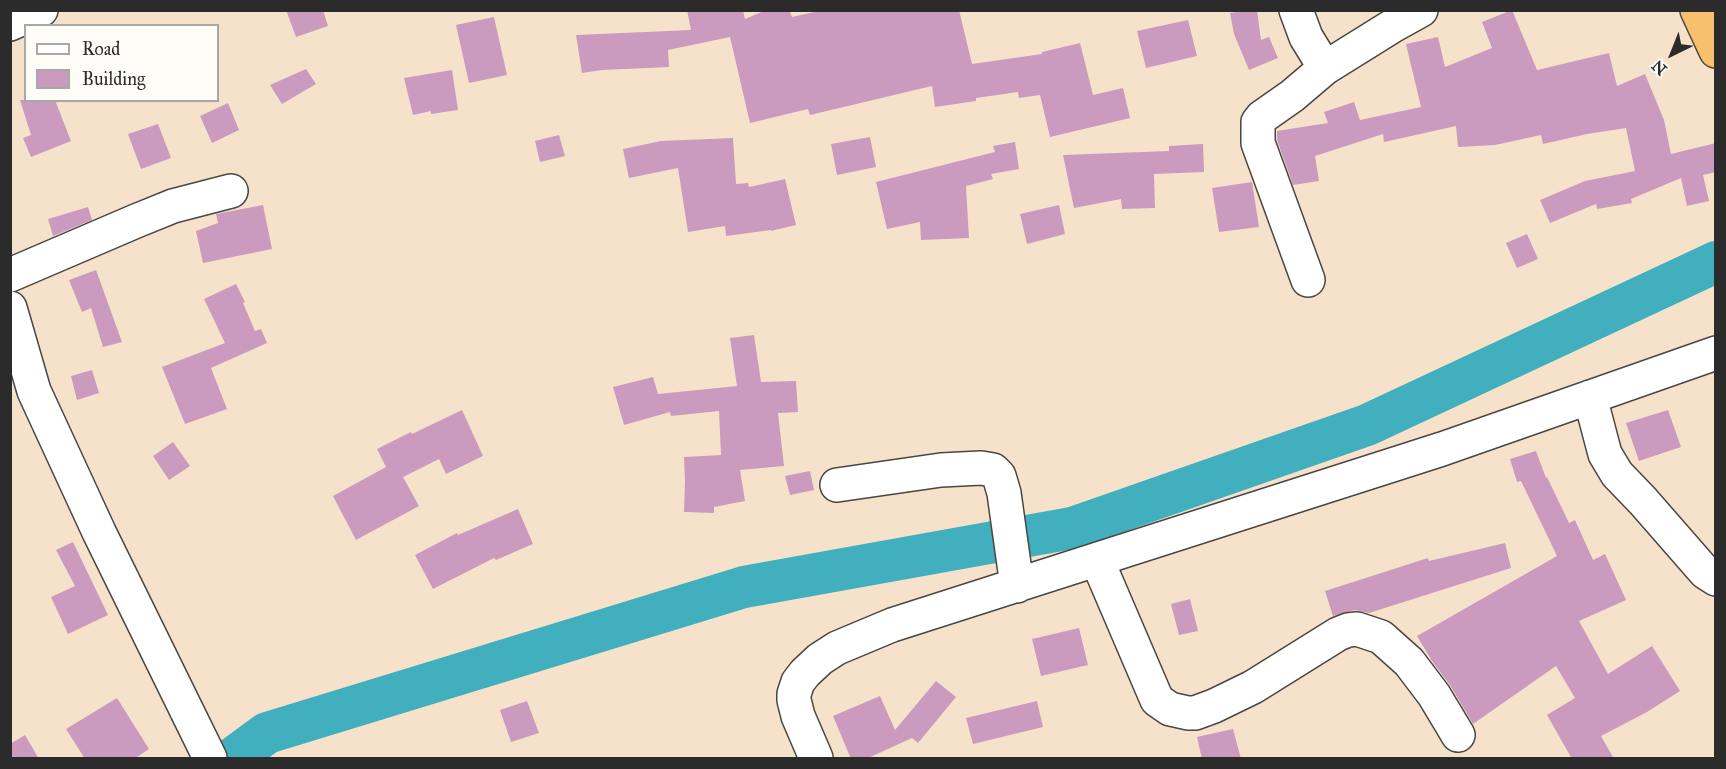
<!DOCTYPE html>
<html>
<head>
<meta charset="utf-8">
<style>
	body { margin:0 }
	#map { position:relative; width:1726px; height:769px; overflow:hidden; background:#f6e2ca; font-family:"IM FELL Great Primer",serif }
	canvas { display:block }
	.frame { position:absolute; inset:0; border:12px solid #2b2b2b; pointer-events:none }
	.legend { position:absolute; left:24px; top:24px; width:195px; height:78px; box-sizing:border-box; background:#fdfcf7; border:2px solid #a9a8a5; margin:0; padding:8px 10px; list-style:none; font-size:18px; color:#2b2b2b }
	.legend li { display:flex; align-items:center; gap:12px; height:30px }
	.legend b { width:30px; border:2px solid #a9a8a5 }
	.north { position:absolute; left:1642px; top:24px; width:60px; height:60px; -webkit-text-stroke:4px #fdfcf7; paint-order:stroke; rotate:223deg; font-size:16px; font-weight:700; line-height:24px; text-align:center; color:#2b2b2b }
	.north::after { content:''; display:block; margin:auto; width:21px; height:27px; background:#2b2b2b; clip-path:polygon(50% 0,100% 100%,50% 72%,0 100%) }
</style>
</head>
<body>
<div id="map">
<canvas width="1726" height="769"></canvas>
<div class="frame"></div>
<ul class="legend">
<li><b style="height:8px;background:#fff"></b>Road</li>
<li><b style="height:16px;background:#cb9bbf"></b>Building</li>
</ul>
<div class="north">N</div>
</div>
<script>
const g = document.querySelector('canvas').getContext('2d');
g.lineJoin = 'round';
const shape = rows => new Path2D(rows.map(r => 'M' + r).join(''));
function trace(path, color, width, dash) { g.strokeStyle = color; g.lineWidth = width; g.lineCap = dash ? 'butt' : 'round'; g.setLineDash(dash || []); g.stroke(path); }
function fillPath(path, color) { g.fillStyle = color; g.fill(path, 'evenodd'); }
const river = shape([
	[233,758,267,733,744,587,1072,528,1367,425,1716,262]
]);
const building = shape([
	[286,10,323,10,328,26,296,37],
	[687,10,743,10,745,19,766,10,789,10,792,17,823,10,959,10,972,64,1042,54,1042,52,1080,43,1093,95,1123,88,1130,118,1050,137,1040,95,1019,98,1018,92,976,98,976,101,935,107,932,86,810,115,808,109,750,123,730,37,668,50,669,67,602,70,582,73,576,35,691,30],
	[1250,10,1257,10,1261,40,1269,37,1278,58,1249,70,1234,34,1230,13],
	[1512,10,1537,70,1609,53,1617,86,1645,74,1664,120,1671,154,1716,143,1716,172,1703,175,1709,201,1687,206,1681,178,1631,199,1632,203,1597,209,1596,204,1550,223,1540,200,1585,181,1635,171,1626,128,1587,134,1543,144,1541,135,1495,145,1458,147,1456,126,1384,142,1383,134,1315,156,1319,181,1293,185,1277,140,1277,131,1328,123,1324,112,1354,102,1360,120,1421,107,1406,44,1438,37,1445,67,1492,48,1482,22],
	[494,17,507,75,469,83,456,25],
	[1188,20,1197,56,1146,68,1137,31],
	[306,69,316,84,282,104,270,85],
	[452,70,458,110,431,114,431,111,413,115,404,78],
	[20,100,55,100,71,141,31,157,23,138,31,135],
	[228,103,239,130,212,143,200,116],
	[158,124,171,158,141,169,128,134],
	[559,135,565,156,540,162,535,141],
	[870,137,876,167,837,175,831,144],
	[733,138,736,184,748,183,749,187,785,179,796,225,771,231,771,230,726,236,725,226,688,232,678,168,629,178,623,149,661,141],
	[1015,142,1019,169,991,174,993,179,966,186,969,238,921,240,920,222,887,229,876,182,995,152,993,146],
	[1203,144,1204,172,1154,174,1155,208,1122,209,1121,199,1074,208,1063,155,1169,151,1169,146],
	[1252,182,1259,227,1219,232,1212,188],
	[263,205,272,249,203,263,196,231,218,223,216,214],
	[1059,205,1065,234,1027,244,1020,214],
	[88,207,92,220,53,236,48,219],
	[1527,234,1538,259,1517,268,1506,243],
	[96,270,122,342,103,347,91,308,82,312,69,280],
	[236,284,245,302,243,303,255,331,261,329,267,343,211,368,227,409,185,424,162,367,225,343,204,299],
	[754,335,761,382,796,381,798,412,778,413,784,466,740,470,745,501,714,507,714,513,684,512,685,481,684,457,721,455,719,411,671,416,670,412,624,425,613,387,653,377,658,394,737,386,730,338],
	[92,370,99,393,77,400,71,376],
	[462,410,483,456,446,474,439,459,403,477,419,506,356,540,333,496,386,467,377,449,411,432,412,434],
	[1668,410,1681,447,1639,461,1626,423],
	[173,442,190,466,169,480,153,456],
	[1536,451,1546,478,1547,477,1569,523,1575,520,1593,560,1605,554,1626,600,1579,621,1608,674,1652,646,1680,691,1647,712,1601,736,1614,759,1572,759,1547,715,1575,698,1556,666,1473,724,1450,685,1432,661,1417,636,1557,556,1521,481,1517,482,1510,459],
	[810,471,814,490,790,495,785,476],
	[518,509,533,544,496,560,494,558,433,589,415,555,457,533,458,535],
	[73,542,108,615,68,634,51,597,75,586,56,550],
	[1505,543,1511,568,1369,613,1355,610,1333,616,1325,591,1428,558,1429,561],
	[1190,599,1198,631,1179,635,1171,604],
	[1079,628,1088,665,1041,676,1032,639],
	[936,681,956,697,918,743,912,738,866,759,851,759,833,716,880,696,895,730],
	[117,698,149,749,134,759,85,759,66,729],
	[527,701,539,733,511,742,500,710],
	[1037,701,1043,727,973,744,966,718],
	[1233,729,1241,759,1202,759,1197,737],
	[25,735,39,759,10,759,10,744]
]);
const minor = shape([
	[1296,10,1306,37,1325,68],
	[10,24,41,10],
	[10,275,136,221,173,206,231,191],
	[1308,280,1258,143,1258,122,1262,117,1292,96,1325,68,1394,25,1421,10],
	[10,308,34,391,99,532,210,758],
	[1590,397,1605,454,1617,474,1643,501,1705,572,1716,579],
	[837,485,941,470,981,468,993,470,999,476,1004,493,1017,586],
	[1097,560,1157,700,1170,709,1188,713,1195,713,1214,706,1253,687,1338,634,1348,630,1357,629,1381,637,1409,662,1434,695,1458,735],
	[816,758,798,716,794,700,794,694,798,682,805,673,820,659,837,648,892,625,1442,449,1716,353]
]);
const highway = shape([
	[1697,10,1716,51]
]);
trace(river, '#41afbe', 42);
fillPath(building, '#cb9bbf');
trace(minor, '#494643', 36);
trace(highway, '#494643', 36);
trace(minor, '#fff', 33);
trace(highway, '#f7c06c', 33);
</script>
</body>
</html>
